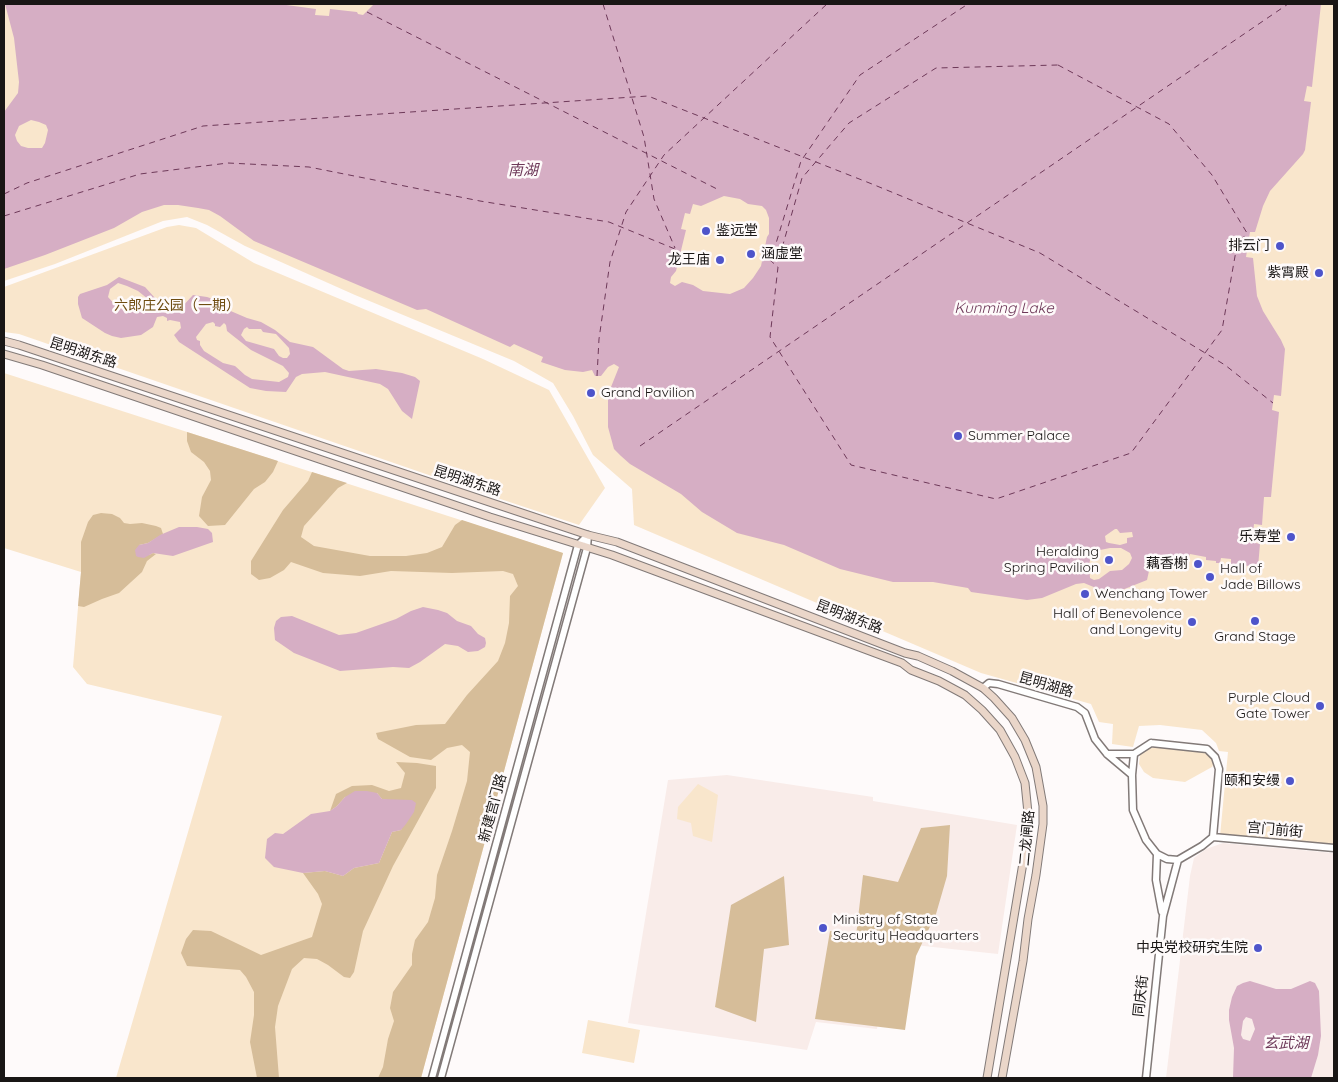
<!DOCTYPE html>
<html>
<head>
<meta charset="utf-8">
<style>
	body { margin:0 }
	#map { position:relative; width:1338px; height:1082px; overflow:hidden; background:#fefafa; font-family:Quicksand,sans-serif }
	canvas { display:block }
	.frame { position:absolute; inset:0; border:5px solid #191615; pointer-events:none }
</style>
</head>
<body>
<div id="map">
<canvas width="1338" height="1082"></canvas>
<div class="frame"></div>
</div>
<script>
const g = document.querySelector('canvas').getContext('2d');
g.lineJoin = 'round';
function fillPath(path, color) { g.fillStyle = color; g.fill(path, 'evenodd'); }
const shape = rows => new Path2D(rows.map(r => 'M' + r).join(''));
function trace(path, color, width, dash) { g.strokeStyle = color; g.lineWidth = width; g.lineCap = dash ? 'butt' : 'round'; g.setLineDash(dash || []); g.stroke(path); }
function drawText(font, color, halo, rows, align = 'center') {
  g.font = font + ' Quicksand,"Noto Sans SC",sans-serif'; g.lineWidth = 5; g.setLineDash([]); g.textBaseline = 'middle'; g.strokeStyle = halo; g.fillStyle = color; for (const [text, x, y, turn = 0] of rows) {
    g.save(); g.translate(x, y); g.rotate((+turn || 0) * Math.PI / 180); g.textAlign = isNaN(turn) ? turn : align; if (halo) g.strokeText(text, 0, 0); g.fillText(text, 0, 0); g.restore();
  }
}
const built = shape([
	[727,775,873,797,873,801,1017,825,998,954,896,943,888,959,877,1029,816,1022,807,1050,628,1023,668,780],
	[1223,843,1334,853,1334,1078,1166,1078,1190,876,1194,858,1206,849]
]);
const green = shape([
	[4,4,1334,4,1334,844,1220,836,1228,752,1219,751,1216,743,1202,730,1160,725,1139,726,1133,747,1112,744,1113,724,1099,722,1091,704,981,673,634,525,632,489,593,455,573,416,553,383,514,361,355,295,245,246,207,225,187,217,163,221,55,264,4,281],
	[179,225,196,228,254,263,483,359,549,390,605,488,579,525,452,483,19,334,4,332,4,287,167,227],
	[4,373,563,553,421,1078,116,1078,222,716,87,684,73,667,81,572,4,548],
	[1155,747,1204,752,1210,756,1214,763,1212,767,1185,782,1153,778,1144,772,1139,764,1140,755,1147,749],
	[698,784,718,795,712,842,693,836,691,823,677,819,678,807],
	[588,1020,640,1030,634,1063,582,1053]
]);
const forest = shape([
	[187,432,278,461,273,472,265,482,254,489,225,525,208,526,199,516,202,497,211,480,210,471,204,462,191,452,187,441],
	[312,472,347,483,338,488,304,526,301,537,314,546,370,556,406,556,427,553,442,547,455,525,462,520,563,553,421,1078,378,1078,383,1067,388,1039,394,1021,390,1008,393,992,412,965,412,954,415,940,428,922,435,898,437,875,452,831,467,781,470,752,462,745,447,748,431,760,410,757,378,739,376,733,416,725,445,724,467,695,498,661,505,643,509,623,510,596,518,586,513,574,503,571,452,573,391,571,360,576,323,573,291,562,284,570,270,578,259,580,251,574,251,561,283,510,308,481],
	[101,513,112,514,120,518,124,523,130,524,142,523,156,526,161,528,163,534,148,543,139,545,149,555,153,553,156,554,147,561,142,572,119,593,102,599,84,607,78,606,81,572,81,542,88,522,93,515],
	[396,762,417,763,436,766,436,788,393,866,363,931,354,972,350,978,344,977,328,965,317,959,304,958,292,969,278,1006,275,1027,279,1078,257,1078,250,1042,254,1015,254,992,246,977,240,970,187,966,181,953,186,939,193,930,211,931,261,955,312,937,322,904,318,894,303,873,325,871,343,876,354,868,379,863,392,832,401,830,412,800,387,800,382,799,377,793,345,797,337,806,330,811,336,794,352,786,372,785,389,791,401,788,405,773],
	[950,825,947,876,936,914,916,956,905,1030,815,1019,830,931,856,936,863,875,898,882,921,828],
	[784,876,789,945,764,949,756,1022,715,1007,731,905]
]);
const water = shape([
	[5,4,279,4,316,9,315,15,329,16,330,9,357,12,358,14,363,15,374,4,1321,4,1312,87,1307,86,1304,101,1311,102,1305,150,1303,154,1270,191,1263,206,1255,232,1250,232,1246,257,1253,258,1257,296,1263,311,1281,340,1285,349,1281,396,1274,395,1272,410,1279,412,1271,497,1264,497,1262,525,1254,524,1252,542,1260,544,1258,567,1231,564,1231,559,1221,558,1220,563,1216,563,1216,561,1206,560,1206,557,1190,554,1187,561,1165,561,1149,571,1147,580,1117,592,1108,593,1084,583,1076,584,1042,598,1027,600,971,592,968,588,933,582,893,582,840,569,784,545,737,533,702,512,681,494,630,464,621,456,614,449,608,427,608,399,611,387,619,367,614,364,608,367,601,376,595,376,592,370,583,372,565,370,541,362,543,357,514,344,510,347,426,309,417,310,254,241,220,216,209,210,198,208,178,205,164,205,142,212,114,228,45,255,4,269,4,112,18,93,19,82,14,38],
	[31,120,39,122,46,125,48,130,45,143,42,148,28,148,21,146,17,141,15,135,19,126],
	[724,196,740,199,748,204,762,206,766,210,769,218,769,234,767,237,761,266,753,278,744,288,730,294,703,291,693,285,682,282,675,286,670,283,671,277,676,271,686,230,681,229,685,213,690,214,693,204,701,206],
	[1115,529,1117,529,1120,533,1132,532,1133,537,1127,538,1127,543,1120,545,1109,543,1106,542,1105,536],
	[1110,548,1121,548,1130,553,1132,558,1129,564,1122,570,1110,571,1099,579,1094,580,1090,578,1089,564,1091,557,1100,550],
	[119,277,145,287,155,298,159,310,166,313,181,308,193,295,207,297,216,300,226,309,247,318,261,322,275,330,290,342,313,347,343,369,349,371,376,369,402,373,415,377,420,381,412,419,402,411,388,389,380,384,325,372,302,374,296,377,286,392,266,391,250,388,179,342,174,335,181,328,180,322,170,320,167,321,167,318,163,316,157,317,153,327,141,335,121,338,112,336,105,333,82,318,78,304,78,297,80,294,107,285],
	[118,283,127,286,138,291,148,299,149,304,143,309,136,311,128,311,117,307,108,297,110,289],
	[213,322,215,324,215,326,220,327,224,323,226,325,227,331,232,335,251,350,283,366,289,373,288,377,279,382,252,379,245,375,235,366,223,363,204,351,200,345,200,341,197,340,196,337,206,324],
	[247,327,249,329,261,329,263,332,276,334,289,348,290,354,287,358,283,358,279,356,274,349,246,341,241,335,244,329],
	[179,527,197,527,208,529,212,533,213,542,173,556,153,553,144,558,138,557,136,556,135,550,139,545,148,543,160,535],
	[423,607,438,610,447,613,457,621,471,626,478,634,485,638,486,643,485,647,478,651,468,652,458,646,445,644,420,662,409,668,393,667,340,671,294,653,275,640,274,628,276,621,281,617,292,616,339,635,356,633,396,619,411,611],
	[355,791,367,791,377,793,382,799,412,800,416,803,414,812,406,824,401,830,392,832,379,863,354,868,343,876,325,871,303,873,274,867,265,858,267,839,275,833,283,834,311,814,330,811,337,806,345,797],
	[1250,981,1276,989,1291,989,1310,981,1315,983,1319,991,1321,1036,1318,1055,1311,1078,1233,1078,1234,1048,1229,1020,1229,1010,1232,997,1237,986,1243,983],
	[1246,1017,1252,1019,1255,1029,1250,1041,1243,1039,1241,1035,1243,1021]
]);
const ferry = shape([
	[603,4,644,137,654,199,675,248],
	[367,12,717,189,717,191],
	[1058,65,1169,124,1212,175,1247,233,1237,245,1222,330,1131,453,996,499,851,465,770,337,778,267,764,255,782,248,802,178,849,123,936,68,1058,65],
	[4,194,27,183,203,126,648,96,872,184,1040,253,1225,365,1273,403],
	[4,216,140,174,228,163,309,167,480,201,609,222,675,249],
	[772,251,774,250,801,161,860,75,968,4],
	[597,376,599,339,610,262,626,212,664,155,827,4],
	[640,446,1288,4]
]);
const tertiary = shape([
	[983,688,989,683,998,684,1077,707,1085,713,1095,739,1107,754,1132,775],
	[1151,743,1207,749,1215,757,1219,769,1213,837,1202,846,1178,860,1167,859,1157,854,1146,840,1133,810,1132,775,1134,754,1151,743],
	[1107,754,1134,754],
	[1213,837,1334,848],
	[1157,854,1156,880,1162,912],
	[432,1078,578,545,588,535],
	[441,1078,587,548,588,535],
	[1146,1078,1163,916,1178,860]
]);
const secondary = shape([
	[4,341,19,345,588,535,617,542,905,653,918,656,952,671,983,688,994,698,1012,718,1025,740,1036,767,1043,806,1043,824,1036,875,1028,919,1023,961,1002,1078],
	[4,354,42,365,490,517,612,555,902,663,911,670,939,681,965,695,982,710,1000,730,1015,757,1025,783,1028,813,1025,851,987,1078]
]);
const markers = [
	[706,231,5,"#4e54ca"],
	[1280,246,5,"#4e54ca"],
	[751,254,5,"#4e54ca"],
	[720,260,5,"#4e54ca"],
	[1319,273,5,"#4e54ca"],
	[591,393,5,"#4e54ca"],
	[958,436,5,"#4e54ca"],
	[1291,537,5,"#4e54ca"],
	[1109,560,5,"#4e54ca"],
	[1198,564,5,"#4e54ca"],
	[1210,577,5,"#4e54ca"],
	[1085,594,5,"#4e54ca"],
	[1255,621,5,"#4e54ca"],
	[1192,622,5,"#4e54ca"],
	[1320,706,5,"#4e54ca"],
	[1290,781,5,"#4e54ca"],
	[823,928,5,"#4e54ca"],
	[1258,948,5,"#4e54ca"]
];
const poiNames = [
	["鉴远堂",716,231,"left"],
	["排云门",1270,246],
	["涵虚堂",761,254,"left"],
	["龙王庙",710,260],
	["紫霄殿",1309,273],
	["Grand Pavilion",601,393,"left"],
	["Summer Palace",968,436,"left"],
	["乐寿堂",1281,537],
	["Heralding",1099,552],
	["Spring Pavilion",1099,568],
	["藕香榭",1188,564],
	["Hall of",1220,569,"left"],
	["Jade Billows",1220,585,"left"],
	["Wenchang Tower",1095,594,"left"],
	["Hall of Benevolence",1182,614],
	["and Longevity",1182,630],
	["Grand Stage",1255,637,"center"],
	["Purple Cloud",1310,698],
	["Gate Tower",1310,714],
	["颐和安缦",1280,781],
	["Ministry of State",833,920,"left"],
	["Security Headquarters",833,936,"left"],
	["中央党校研究生院",1248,948]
];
const parkNames = [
	["六郎庄公园（一期）",177,306]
];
const streetNames = [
	["昆明湖东路",83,353,18],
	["昆明湖东路",467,481,18],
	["昆明湖东路",849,617,21],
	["昆明湖路",1046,685,16],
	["新建宫门路",493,808,-75],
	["宫门前街",1275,830,5],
	["二龙闸路",1027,838,-85],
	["同庆街",1141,996,-84]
];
const waterNames = [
	["南湖",523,170],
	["Kunming Lake",1004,308],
	["玄武湖",1286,1043]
];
fillPath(built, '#f9ece9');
fillPath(green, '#f9e6cc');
fillPath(forest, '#d6bd99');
fillPath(water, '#d6aec4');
trace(ferry, '#6e3959', 1, [6, 5]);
trace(tertiary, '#827a78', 9);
trace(secondary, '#827a78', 9);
trace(tertiary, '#fff', 6);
trace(secondary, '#ead6c9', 7);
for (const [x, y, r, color] of markers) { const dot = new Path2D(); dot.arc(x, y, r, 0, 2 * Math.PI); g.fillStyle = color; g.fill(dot); trace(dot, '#fefafa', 2); }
drawText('14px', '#191615', '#fefafa', poiNames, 'right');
drawText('14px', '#6e4c10', '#fefafa', parkNames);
drawText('14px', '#191615', '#fefafa', streetNames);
drawText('italic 15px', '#6e3959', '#fefafa', waterNames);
</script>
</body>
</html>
